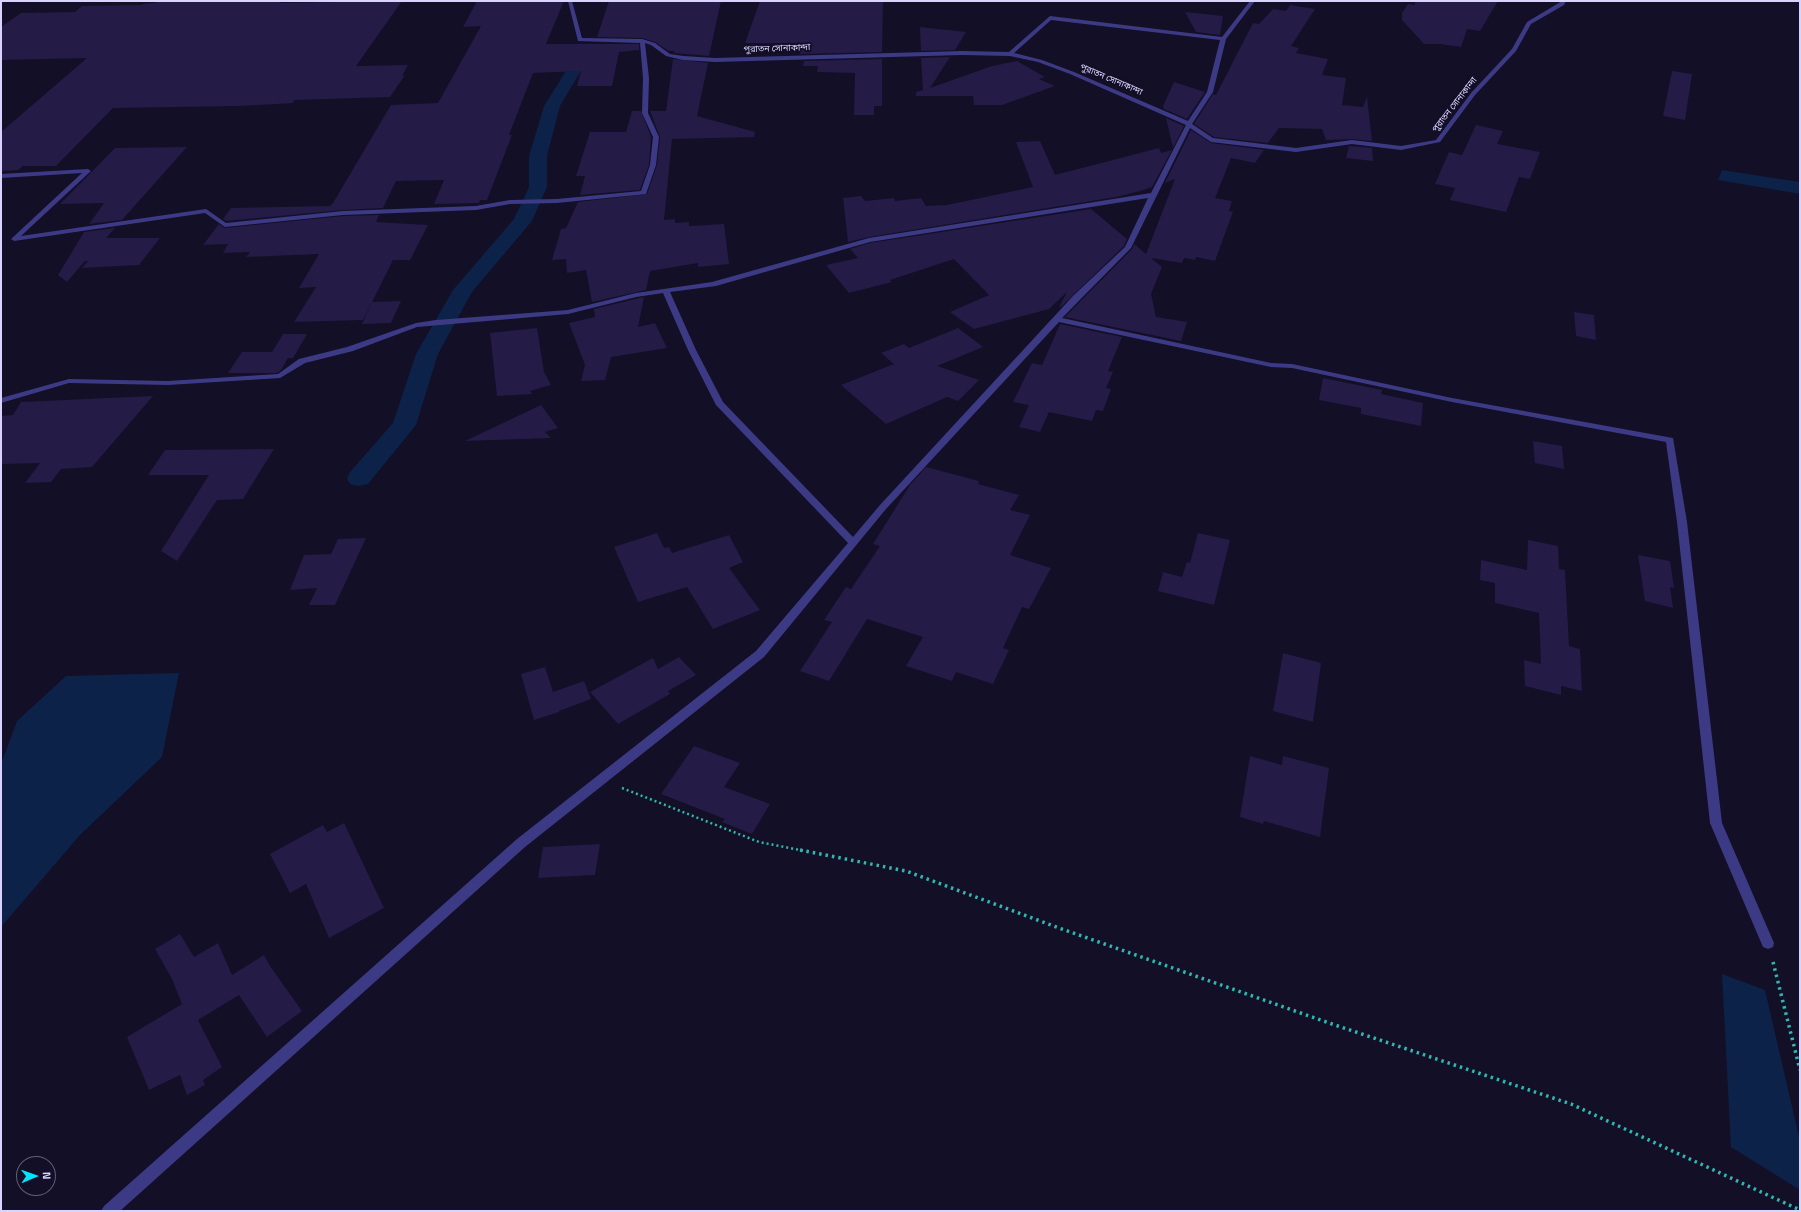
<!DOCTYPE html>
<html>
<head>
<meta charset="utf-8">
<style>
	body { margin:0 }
	#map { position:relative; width:1801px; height:1212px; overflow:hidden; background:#130f26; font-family:"Titillium Web",sans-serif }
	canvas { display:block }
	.frame { position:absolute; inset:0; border:2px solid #d9d4ff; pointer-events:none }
	.north { position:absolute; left:16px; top:1156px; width:40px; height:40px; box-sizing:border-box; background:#130f26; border:1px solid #625e7d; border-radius:50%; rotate:88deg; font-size:11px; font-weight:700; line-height:16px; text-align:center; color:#d9d4ff }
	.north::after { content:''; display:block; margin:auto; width:14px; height:18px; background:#00e5ff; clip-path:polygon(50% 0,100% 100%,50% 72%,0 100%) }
</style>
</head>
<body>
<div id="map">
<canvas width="1801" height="1212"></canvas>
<div class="frame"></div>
<div class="north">N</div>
</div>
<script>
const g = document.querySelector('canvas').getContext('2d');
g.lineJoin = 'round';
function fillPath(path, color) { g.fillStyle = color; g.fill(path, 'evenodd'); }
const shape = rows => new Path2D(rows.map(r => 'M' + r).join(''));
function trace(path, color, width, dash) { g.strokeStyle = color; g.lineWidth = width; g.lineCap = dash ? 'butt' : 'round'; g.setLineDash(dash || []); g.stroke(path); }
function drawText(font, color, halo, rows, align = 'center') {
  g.font = font + ' "Titillium Web","Noto Sans Bengali",sans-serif'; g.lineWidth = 4; g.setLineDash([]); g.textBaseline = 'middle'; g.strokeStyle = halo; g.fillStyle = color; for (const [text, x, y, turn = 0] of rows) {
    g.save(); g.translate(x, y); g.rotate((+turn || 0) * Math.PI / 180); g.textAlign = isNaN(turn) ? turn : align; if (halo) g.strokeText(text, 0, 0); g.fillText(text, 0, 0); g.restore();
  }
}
const water = shape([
	[1722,170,1800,182,1800,194,1718,180],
	[179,673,162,757,80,835,1,927,1,764,17,721,66,676],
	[1722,974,1765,990,1800,1141,1800,1190,1731,1147]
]);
const canal = shape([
	[579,56,584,58,587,61,560,106,547,156,547,187,532,221,472,292,438,354,416,425,412,430,368,484,359,486,350,484,347,478,350,472,393,423,416,354,453,290,514,219,529,187,529,156,544,106,574,58,579,56]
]);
const building = shape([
	[157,1,282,1,280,3,402,1,356,66,408,65,402,76,405,75,390,97,294,100,293,103,276,104,239,106,113,108,56,166,23,166,18,170,1,171,1,132,87,58,1,60,1,27,21,13,75,12,82,6,141,5,143,4,155,3],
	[477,1,564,1,546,44,639,44,639,50,619,52,612,86,577,86,581,71,533,73,509,135,512,135,487,200,480,200,479,203,434,204,444,180,396,181,383,208,343,210,226,221,223,219,231,208,330,206,333,203,391,105,438,103,481,26,463,27],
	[609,1,721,1,709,56,674,53,675,51,669,51,655,42,642,38,597,37],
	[760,1,883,1,882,52,800,54,801,43,745,43],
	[1415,1,1498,1,1480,31,1467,29,1461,47,1440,44,1424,44,1402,20,1402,13,1408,4,1415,5],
	[1290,5,1315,9,1291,46,1299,48,1296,53,1328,59,1322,75,1346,78,1342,105,1363,107,1367,97,1372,141,1352,139,1326,140,1322,129,1279,128,1268,143,1214,137,1194,124,1213,94,1216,95,1253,23,1259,24,1273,9,1286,11],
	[1185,12,1223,16,1220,35,1196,32],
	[920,27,966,32,955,50,921,51],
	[950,57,930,88,992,66,1017,61,1045,77,1039,79,1055,86,1002,105,974,105,973,96,916,96,916,92,923,90,921,58],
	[673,59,708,63,697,116,755,132,754,137,672,139,664,220,675,219,675,223,689,222,689,226,724,224,729,264,698,267,698,263,650,271,646,290,592,302,586,270,567,273,566,259,552,260,561,229,566,228,578,202,647,194,657,165,660,137,650,111,666,111],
	[882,59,882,106,874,106,874,115,854,115,855,73,817,72,818,66,803,66,804,61],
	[1672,71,1692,74,1685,120,1663,116],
	[1174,82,1205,92,1187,119,1164,109,1163,106],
	[632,111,641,111,651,137,649,165,640,190,580,195,585,176,576,176,590,132,626,132],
	[1166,118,1184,126,1173,148],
	[1476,125,1503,131,1497,144,1540,152,1530,179,1519,177,1506,212,1450,200,1455,188,1435,184,1449,152,1462,155],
	[1191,130,1211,143,1264,150,1255,163,1231,158,1215,198,1232,201,1229,211,1233,212,1215,261,1196,257,1195,260,1184,258,1182,263,1151,258,1162,267,1151,294,1156,317,1187,322,1181,341,1065,317,1132,249,1134,244,1146,254,1175,179,1165,183],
	[1040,141,1055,175,1159,148,1161,153,1172,150,1152,187,1140,191,1116,197,869,237,848,242,843,198,861,196,865,201,894,198,895,201,921,198,926,206,947,205,1033,187,1016,142],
	[1349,146,1372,148,1373,161,1346,158],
	[187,147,122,220,89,224,104,203,60,204,115,148],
	[1091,209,1127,239,1124,246,1062,306,1059,307,1067,292,1049,309,974,329,950,312,989,295,954,259,890,280,892,282,849,293,826,265,858,258,850,249,870,243],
	[379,215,376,222,428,225,410,260,393,260,363,320,294,322,316,287,299,288,319,254,246,257,250,252,223,253,228,244,203,245,219,224,225,228,343,216],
	[115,228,106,238,160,238,139,265,82,268,88,261,85,261,67,282,58,275,84,232],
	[644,297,638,327,655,323,667,348,611,357,605,380,581,381,585,365,569,323,595,317,594,309],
	[401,301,391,323,362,324,372,302],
	[1574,312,1594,315,1596,340,1576,336],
	[1060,324,1122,337,1108,371,1113,372,1106,388,1111,389,1103,411,1096,410,1092,421,1049,412,1040,432,1019,427,1029,405,1013,402,1032,363,1042,365],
	[537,328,544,372,551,385,530,391,532,394,497,396,490,333],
	[958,328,983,347,937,366,979,380,958,401,947,397,886,424,841,385,894,364,881,353,904,344,909,348],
	[283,334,307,334,293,358,288,358,281,370,277,373,228,373,242,352,272,352],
	[1323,378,1382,390,1381,394,1423,403,1421,426,1361,414,1361,408,1319,400],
	[153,396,92,467,61,469,51,482,25,483,40,463,1,464,1,416,13,415,21,402],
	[541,405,558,428,545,432,551,438,465,441],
	[1533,441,1562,446,1564,469,1535,463],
	[274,449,243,499,217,500,177,561,161,551,209,475,148,475,165,450],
	[926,467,979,481,978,484,1019,495,1010,510,1030,515,1010,555,1051,568,1029,609,1022,607,1003,648,1009,650,993,684,956,672,952,681,906,666,923,637,867,619,829,681,800,671,832,622,824,620,846,587,851,589,880,546,873,544,910,485],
	[657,533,664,548,669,547,672,553,729,535,743,562,729,568,760,610,713,629,687,587,638,602,614,547],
	[1198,533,1230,540,1214,605,1158,591,1163,572,1182,577,1187,562,1190,563],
	[366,538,335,605,309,605,317,588,290,590,304,555,331,554,338,539],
	[1528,540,1558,546,1559,569,1565,570,1569,646,1580,649,1582,691,1561,686,1561,695,1525,686,1524,660,1541,664,1539,613,1495,603,1495,583,1480,580,1481,560,1527,570],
	[1638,555,1670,561,1674,588,1670,587,1673,608,1645,601],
	[1283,653,1321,663,1313,722,1273,711],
	[679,657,696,675,668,691,670,694,618,724,590,692,653,658,658,669],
	[545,667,553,692,584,681,591,699,559,711,559,712,534,720,521,674],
	[694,746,740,763,724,787,770,804,752,834,722,822,725,819,661,794],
	[1250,756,1282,765,1283,756,1329,768,1320,837,1264,821,1263,824,1240,817],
	[344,823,384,908,329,938,306,884,290,893,270,854,323,825,327,832],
	[600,844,595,875,538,878,543,847],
	[180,934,194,957,218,943,232,975,264,955,270,966,302,1011,267,1037,239,995,198,1020,222,1067,203,1080,205,1085,187,1095,180,1075,149,1090,127,1037,182,1004,172,979,155,949]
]);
const pathFar1 = shape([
	[622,788,759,842,805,851]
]);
const path = shape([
	[800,850,906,871,1059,928,1332,1024,1571,1104,1800,1210],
	[1773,962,1800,1070]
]);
const minor = shape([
	[568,1,572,1,582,38,642,39,655,43,670,54,683,56,715,58,962,51,1009,52,1050,16,1222,37,1250,1,1255,1,1226,39,1213,92,1192,124,1213,138,1296,148,1352,140,1401,146,1436,140,1471,93,1512,49,1527,22,1562,1,1566,1,1564,5,1531,24,1516,51,1475,95,1440,142,1401,150,1352,144,1296,152,1211,142,1190,128,1131,248,1062,318,1271,363,1292,364,1452,398,1673,438,1687,522,1722,823,1774,943,1773,947,1768,949,1763,947,1710,823,1677,522,1666,442,1452,402,1292,368,1271,367,1059,322,886,509,764,657,525,847,120,1211,101,1211,104,1206,517,839,756,651,848,543,716,405,688,350,663,293,636,297,568,314,417,327,353,351,305,363,280,378,168,385,69,383,1,403,1,398,69,379,168,381,278,374,299,359,347,347,416,323,436,320,568,310,636,293,712,282,869,238,1151,193,1186,125,1070,74,1038,62,1010,56,962,55,715,62,683,60,666,56,651,45,645,43,649,78,648,113,659,137,656,165,646,194,557,203,510,204,476,210,343,215,225,227,205,213,14,241,11,239,82,173,1,178,1,174,88,169,91,171,21,236,206,209,226,223,343,211,476,206,510,200,557,199,641,191,650,165,653,137,642,113,643,78,640,43,578,41,568,1],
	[1051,20,1220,40,1207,92,1188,121,1074,72,1042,60,1014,53,1051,20],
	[1148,198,1125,247,1073,296,880,505,853,537,723,402,696,350,670,292,716,286,870,242,1148,198]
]);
const farStreetnames = [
	["পুরাতন সোনাকান্দা",777,49,-2],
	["পুরাতন সোনাকান্দা",1111,80,23],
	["পুরাতন সোনাকান্দা",1455,105,-52]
];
fillPath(water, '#0c2248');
fillPath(canal, '#0c2248');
fillPath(building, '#241b47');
trace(pathFar1, '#2fb8b0', 2.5, [2, 3]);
trace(path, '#2fb8b0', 3.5, [2.5, 4]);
fillPath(minor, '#3d3a85');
drawText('9px', '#d9d4ff', '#130f26', farStreetnames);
</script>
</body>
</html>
